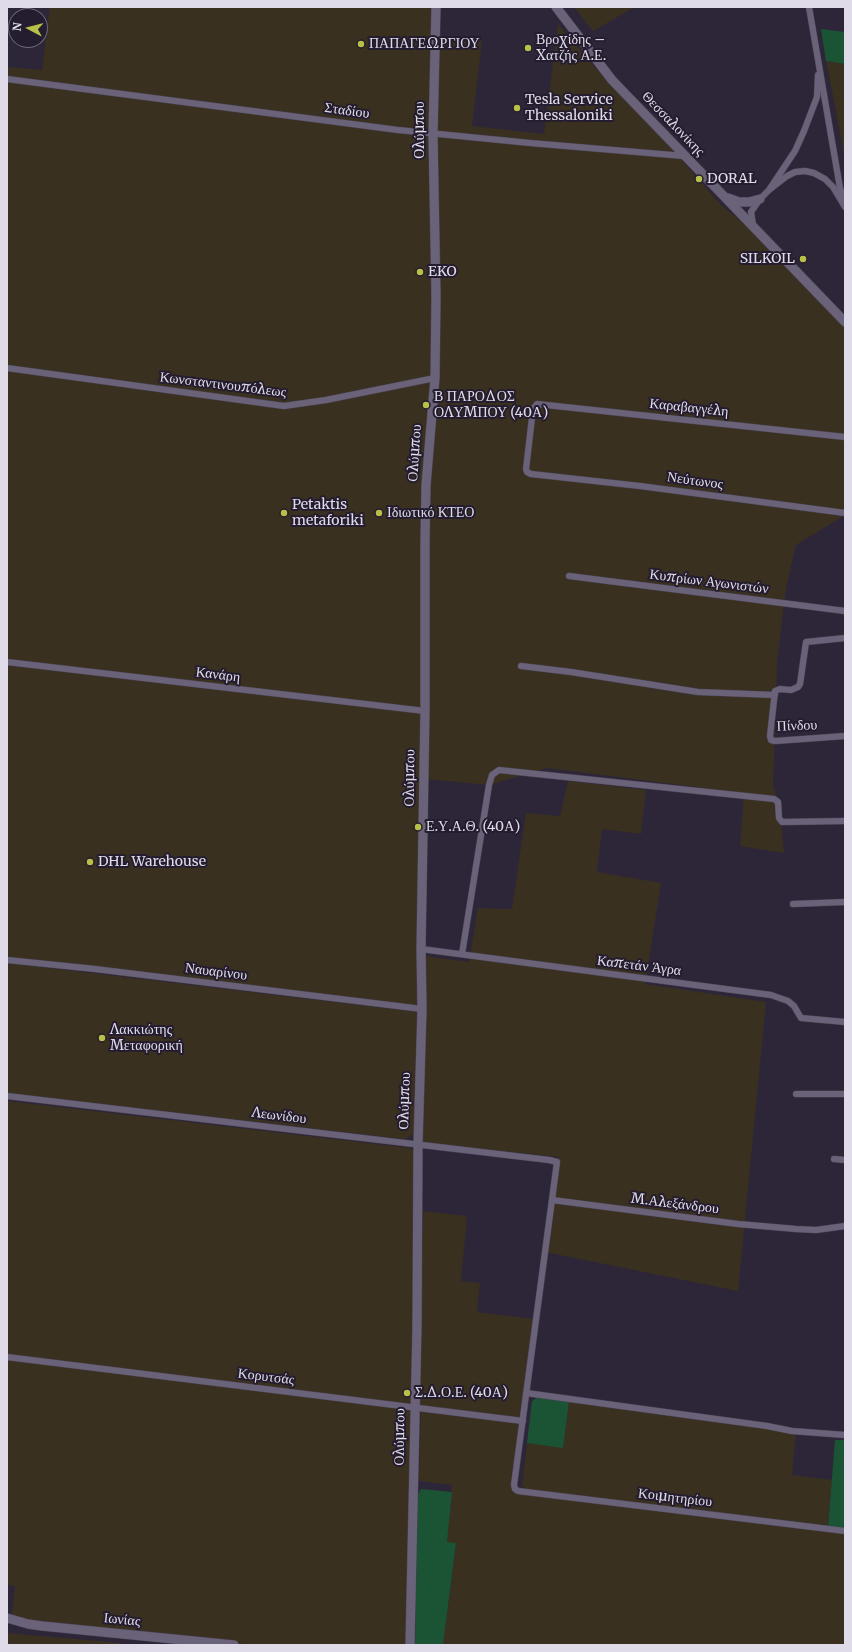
<!DOCTYPE html>
<html>
<head>
<meta charset="utf-8">
<style>
	body { margin:0 }
	#map { position:relative; width:852px; height:1652px; overflow:hidden; background:#2d2639; font-family:Merriweather,serif }
	canvas { display:block }
	.frame { position:absolute; inset:0; border:8px solid #e0dbe8; pointer-events:none }
	.north { position:absolute; left:8px; top:8px; width:40px; height:40px; box-sizing:border-box; background:#241c2f; border:1px solid #6f6879; border-radius:50%; rotate:277deg; font-size:11px; font-weight:700; line-height:16px; text-align:center; color:#e0dbe8 }
	.north::after { content:''; display:block; margin:auto; width:14px; height:18px; background:#b7c148; clip-path:polygon(50% 0,100% 100%,50% 72%,0 100%) }
</style>
</head>
<body>
<div id="map">
<canvas width="852" height="1652"></canvas>
<div class="frame"></div>
<div class="north">N</div>
</div>
<script>
const g = document.querySelector('canvas').getContext('2d');
g.lineJoin = 'round';
function fillPath(path, color) { g.fillStyle = color; g.fill(path, 'evenodd'); }
const shape = rows => new Path2D(rows.map(r => 'M' + r).join(''));
function trace(path, color, width, dash) { g.strokeStyle = color; g.lineWidth = width; g.lineCap = dash ? 'butt' : 'round'; g.setLineDash(dash || []); g.stroke(path); }
function drawText(font, color, halo, rows, align = 'center') {
  g.font = font + ' Merriweather,serif'; g.lineWidth = 4; g.setLineDash([]); g.textBaseline = 'middle'; g.strokeStyle = halo; g.fillStyle = color; for (const [text, x, y, turn = 0] of rows) {
    g.save(); g.translate(x, y); g.rotate((+turn || 0) * Math.PI / 180); g.textAlign = isNaN(turn) ? turn : align; if (halo) g.strokeText(text, 0, 0); g.fillText(text, 0, 0); g.restore();
  }
}
const industrial = shape([
	[50,7,436,7,441,37,482,41,472,126,544,134,558,24,612,87,669,146,720,204,751,230,845,328,845,515,796,545,786,588,777,664,773,786,775,793,779,800,784,853,740,846,744,793,547,768,489,785,426,779,422,1009,7,961,7,67,42,70],
	[574,7,635,7,593,31],
	[826,61,845,64,845,159,837,117],
	[568,781,646,790,641,834,602,829,597,872,661,883,645,984,766,1002,738,1291,545,1252,559,1157,422,1142,425,956,469,962,478,908,512,909,526,813,560,816],
	[7,963,417,1012,420,1016,416,1129,413,1135,404,1139,7,1093],
	[7,1101,410,1148,414,1151,415,1156,409,1645,257,1645,212,1641,28,1621,17,1617,12,1614,15,1586,7,1585],
	[423,1211,467,1216,461,1281,480,1283,477,1312,535,1319,512,1492,845,1534,845,1645,443,1645,456,1544,447,1542,452,1485,420,1481,419,1479,421,1407,418,1406],
	[569,1402,796,1433,792,1475,832,1480,828,1528,526,1489,522,1485,527,1443,563,1447],
	[7,1633,121,1643,120,1645,7,1645]
]);
const green = shape([
	[821,29,845,32,845,64,826,61],
	[538,1397,569,1402,563,1448,527,1443,532,1401],
	[835,1440,845,1440,845,1530,828,1528],
	[421,1489,452,1492,447,1542,456,1543,443,1645,415,1645,418,1495]
]);
const street = shape([
	[809,7,840,188,845,202],
	[7,79,398,130,530,143,684,156],
	[769,190,795,151,804,131,817,97,818,75],
	[753,225,751,212,760,199,769,190,787,176,795,172,805,171,814,173,825,179,833,187,845,207],
	[7,368,284,406,326,400,435,378],
	[845,437,537,404,533,409,526,469,527,472,531,474,640,486,845,513],
	[569,576,845,611],
	[845,638,806,642,800,684,798,687,791,690,780,689,775,691,770,736,771,740,775,741,845,736],
	[7,662,425,711],
	[521,666,571,672,698,692,775,695],
	[793,904,845,902],
	[421,949,771,995,788,1001,794,1006,801,1018,845,1022],
	[462,954,489,785,492,775,499,770,774,799,778,802,779,818,782,822,845,821],
	[7,960,95,969,422,1009],
	[796,1094,845,1094],
	[7,1096,549,1160,557,1162,514,1485,515,1489,518,1491,845,1531],
	[834,1159,845,1160],
	[552,1200,738,1224,796,1229,816,1230,845,1226],
	[7,1357,523,1421],
	[526,1393,767,1426,792,1431,845,1435]
]);
const secondary = shape([
	[556,7,612,80,845,322],
	[728,198,739,202,749,202,760,199],
	[7,1618,28,1624,42,1626,234,1645],
	[410,1645,417,1326,418,1144,422,1009,421,949,425,711,425,540,426,485,435,378,436,297,433,134,436,7]
]);
const markers = [
	[361,44,4,"#b7c148"],
	[528,48,4,"#b7c148"],
	[517,108,4,"#b7c148"],
	[699,179,4,"#b7c148"],
	[803,259,4,"#b7c148"],
	[420,272,4,"#b7c148"],
	[426,405,4,"#b7c148"],
	[284,513,4,"#b7c148"],
	[379,513,4,"#b7c148"],
	[418,827,4,"#b7c148"],
	[90,862,4,"#b7c148"],
	[102,1038,4,"#b7c148"],
	[407,1393,4,"#b7c148"]
];
const poiNames = [
	["Βροχίδης –",536,40],
	["Χατζής Α.Ε.",536,56],
	["ΠΑΠΑΓΕΩΡΓΙΟΥ",369,44],
	["Tesla Service",525,100],
	["Thessaloniki",525,116],
	["DORAL",707,179],
	["SILKOIL",795,259,"right"],
	["EKO",428,272],
	["Β ΠΑΡΟΔΟΣ",434,397],
	["ΟΛΥΜΠΟΥ (40Α)",434,413],
	["Petaktis",292,505],
	["metaforiki",292,521],
	["Ιδιωτικό ΚΤΕΟ",387,513],
	["Ε.Υ.Α.Θ. (40Α)",426,827],
	["DHL Warehouse",98,862],
	["Λακκιώτης",110,1030],
	["Μεταφορική",110,1046],
	["Σ.Δ.Ο.Ε. (40Α)",415,1393]
];
const streetNames = [
	["Σταδίου",347,111,8],
	["Θεσσαλονίκης",673,124,46],
	["Ολύμπου",420,130,-90],
	["Κωνσταντινουπόλεως",223,385,7],
	["Καραβαγγέλη",689,408,6],
	["Ολύμπου",415,453,-86],
	["Νεύτωνος",695,481,8],
	["Κυπρίων Αγωνιστών",709,582,7],
	["Κανάρη",218,675,7],
	["Πίνδου",797,726,-2],
	["Ολύμπου",410,778,-89],
	["Καπετάν Άγρα",639,966,7],
	["Ναυαρίνου",216,972,7],
	["Ολύμπου",405,1101,-88],
	["Λεωνίδου",279,1116,7],
	["Μ.Αλεξάνδρου",675,1204,7],
	["Κορυτσάς",266,1377,7],
	["Ολύμπου",400,1437,-89],
	["Κοιμητηρίου",675,1498,7],
	["Ιωνίας",122,1620,6]
];
fillPath(industrial, '#393020');
fillPath(green, '#1b5435');
trace(street, '#4b4454', 7);
trace(secondary, '#4b4454', 10);
trace(street, '#6a6278', 6);
trace(secondary, '#6a6278', 9);
for (const [x, y, r, color] of markers) { const dot = new Path2D(); dot.arc(x, y, r, 0, 2 * Math.PI); g.fillStyle = color; g.fill(dot); trace(dot, '#241c2f', 1.5); }
drawText('14px', '#e0dbe8', '#241c2f', poiNames, 'left');
drawText('14px', '#e0dbe8', '#241c2f', streetNames);
</script>
</body>
</html>
